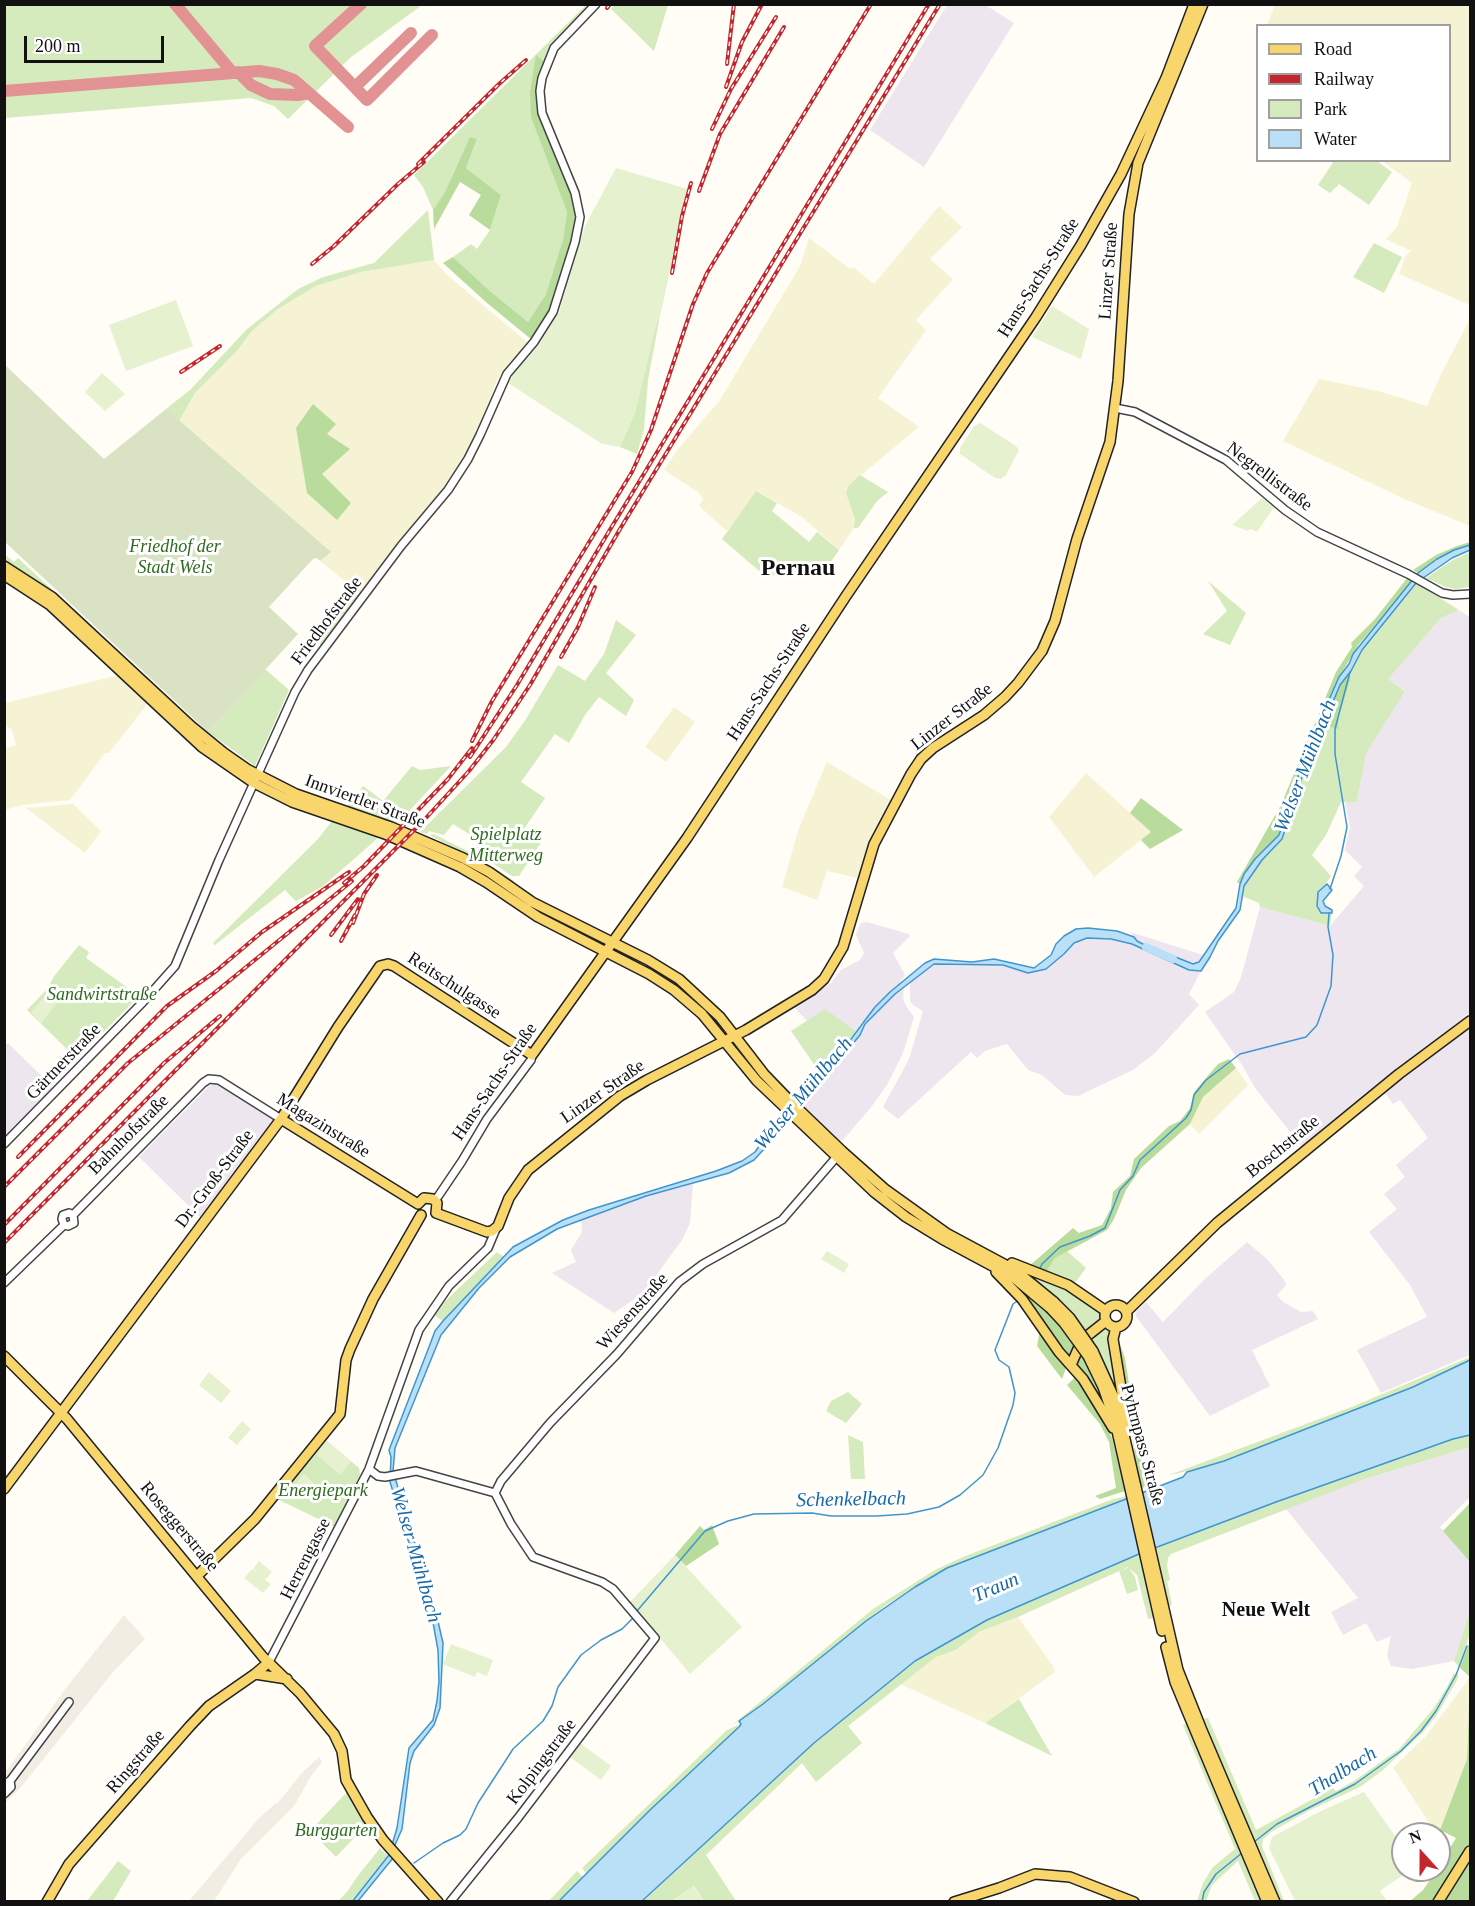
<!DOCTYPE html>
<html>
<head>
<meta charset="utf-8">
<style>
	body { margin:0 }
	#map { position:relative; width:1475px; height:1906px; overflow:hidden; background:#fffdf5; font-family:Georgia,serif }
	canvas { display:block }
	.frame { position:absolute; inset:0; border:6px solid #111; pointer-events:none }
	.legend { position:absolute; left:1256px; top:24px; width:195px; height:138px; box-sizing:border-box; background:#fff; border:2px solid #a0a0a0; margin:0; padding:8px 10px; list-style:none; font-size:18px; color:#111 }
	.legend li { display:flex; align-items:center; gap:12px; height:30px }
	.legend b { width:30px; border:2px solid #a0a0a0 }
	.north { position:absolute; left:1391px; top:1822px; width:60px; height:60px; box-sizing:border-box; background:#fff; border:2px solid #a0a0a0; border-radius:50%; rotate:339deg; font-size:16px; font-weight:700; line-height:24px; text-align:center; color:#111 }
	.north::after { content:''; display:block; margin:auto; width:21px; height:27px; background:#c4262e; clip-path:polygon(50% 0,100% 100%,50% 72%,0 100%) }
	.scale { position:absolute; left:24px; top:36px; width:140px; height:27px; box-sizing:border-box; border:3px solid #111; border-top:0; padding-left:8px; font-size:18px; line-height:21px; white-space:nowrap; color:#111; -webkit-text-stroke:4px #fff; paint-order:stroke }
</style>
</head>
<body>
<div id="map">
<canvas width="1475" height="1906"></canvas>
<div class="frame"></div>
<ul class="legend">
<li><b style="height:8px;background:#f9d66b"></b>Road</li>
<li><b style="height:8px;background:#c4262e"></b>Railway</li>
<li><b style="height:16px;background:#d5ebbd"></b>Park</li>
<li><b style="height:16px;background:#b9e0f7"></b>Water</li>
</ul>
<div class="north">N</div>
<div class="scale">200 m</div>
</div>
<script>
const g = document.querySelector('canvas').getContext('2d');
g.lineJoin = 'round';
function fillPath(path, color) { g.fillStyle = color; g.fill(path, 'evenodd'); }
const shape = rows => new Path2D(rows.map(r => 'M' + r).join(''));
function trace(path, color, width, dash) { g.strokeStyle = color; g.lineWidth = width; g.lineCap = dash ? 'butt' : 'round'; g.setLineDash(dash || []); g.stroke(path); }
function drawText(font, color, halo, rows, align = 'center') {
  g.font = font + ' Georgia,serif'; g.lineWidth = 6; g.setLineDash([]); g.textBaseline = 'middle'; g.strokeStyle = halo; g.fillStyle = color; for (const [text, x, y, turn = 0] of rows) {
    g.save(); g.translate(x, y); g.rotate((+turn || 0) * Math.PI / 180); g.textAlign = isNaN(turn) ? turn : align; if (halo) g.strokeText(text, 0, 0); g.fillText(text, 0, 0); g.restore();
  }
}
const industrial = shape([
	[947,5,988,5,987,6,1014,23,924,167,870,130],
	[1459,610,1470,617,1470,1013,1414,1055,1303,1148,1255,1088,1242,1065,1205,1012,1234,992,1241,977,1260,907,1330,926,1364,886,1354,876,1362,867,1345,850,1350,827,1345,802,1357,802,1366,754,1405,690,1387,679,1441,618],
	[867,922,909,934,910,936,893,953,905,975,900,982,904,986,903,998,906,1006,914,1017,903,1053,887,1085,872,1106,844,1139,840,1141,836,1140,801,1106,860,1035,865,1024,862,1022,856,1031,825,1010,807,1021,794,1007,831,983,841,970,860,960,864,953,856,935,857,931,861,923],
	[1130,932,1203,955,1199,962,1193,964,1173,956,1164,955,1137,941],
	[1087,938,1111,939,1132,944,1173,963,1189,970,1201,971,1189,994,1199,1005,1155,1053,1133,1070,1078,1096,1065,1095,1042,1075,1028,1070,1007,1044,985,1051,977,1058,971,1052,898,1119,883,1107,909,1059,923,1011,914,1006,910,1001,910,981,934,964,1003,965,1028,973,1064,954,1074,943],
	[1470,1026,1470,1355,1381,1393,1357,1350,1427,1317,1410,1285,1369,1232,1397,1209,1384,1194,1405,1177,1396,1165,1428,1138,1400,1100,1393,1104,1385,1093,1423,1061],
	[8,1043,53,1087,7,1134,4,1132,4,1046],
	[214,1083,226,1088,277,1120,202,1219,139,1157,208,1087],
	[693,1184,690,1223,682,1240,650,1284,640,1295,614,1313,552,1273,576,1262,571,1250,582,1232,581,1220,646,1196],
	[1247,1242,1267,1259,1285,1281,1286,1285,1277,1295,1283,1302,1301,1312,1313,1311,1318,1319,1252,1350,1270,1386,1210,1416,1135,1315,1136,1312,1146,1302,1163,1322,1205,1279],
	[1470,1447,1470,1497,1440,1527,1470,1562,1470,1610,1454,1661,1412,1669,1391,1666,1387,1655,1391,1636,1377,1642,1366,1623,1343,1635,1331,1612,1358,1598,1286,1509,1365,1479]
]);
const farmland = shape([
	[1275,5,1470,5,1470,305,1399,274,1406,255,1411,251,1386,239,1397,227,1412,183,1382,161,1450,160,1450,26,1267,25],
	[939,206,962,227,930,259,953,279,916,320,926,330,878,398,919,427,848,486,846,492,854,514,856,523,854,528,839,550,802,517,757,491,727,531,699,506,703,499,698,492,664,470,678,449,720,400,800,266,809,238,849,268,854,268,874,284],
	[434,260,446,274,528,343,508,364,496,382,477,432,464,458,433,503,361,594,320,561,330,552,179,421,195,393,237,351,251,332,278,309,316,286,361,272],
	[313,405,336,424,326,434,322,474],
	[1470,319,1470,526,1402,498,1283,441,1319,379,1382,392,1427,406,1440,376],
	[119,675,148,703,109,753,105,753,70,800,22,805,5,810,4,749,16,745,12,730,5,724,5,703],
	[674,707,695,722,666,762,645,747],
	[827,762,891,800,874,830,857,878,827,871,817,900,782,887,799,828],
	[1086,773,1151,832,1094,877,1049,817],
	[73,804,101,831,85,853,26,808],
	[1236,1068,1248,1085,1199,1134,1190,1124,1203,1097],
	[1018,1617,1053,1666,1055,1672,985,1723,900,1684,936,1657,956,1650,979,1632],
	[1470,1677,1467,1759,1440,1830,1432,1827,1393,1768,1427,1735]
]);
const green = shape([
	[5,4,422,4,422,5,350,58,288,119,274,106,251,98,5,118],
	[615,4,668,5,654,51,611,9],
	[586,5,592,5,565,31,551,48,544,61,537,56,530,92,551,169,567,212,563,239,546,294,528,322,490,291,453,257,471,244,477,249,490,230,501,195,466,168,477,139,470,138,445,192,433,210,423,187,414,175],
	[1334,161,1377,161,1392,172,1369,205,1339,184,1330,193,1318,185],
	[428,210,434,260,361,272,316,286,278,309,251,332,237,351,195,393,179,421,166,409,191,389,247,329,298,289,323,277,374,263],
	[1374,243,1402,257,1384,293,1353,277],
	[657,320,659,321,648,380,644,429,637,454,620,447,635,412],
	[860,475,888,492,877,501,858,528,854,528,855,519,846,493,848,486],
	[756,491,777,503,772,511,809,542,817,532,839,550,820,578,770,575,758,570,722,539],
	[1470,552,1470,587,1455,589,1446,587,1426,578,1451,561],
	[4,554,14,562,18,558,59,596,58,597,40,583,5,562],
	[1208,581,1246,613,1230,645,1203,634,1227,611],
	[1416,583,1459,610,1441,618,1388,679,1405,691,1366,754,1357,802,1341,802,1326,835,1312,855,1331,876,1324,887,1321,913,1332,913,1330,926,1260,907,1259,903,1242,896,1243,886,1262,860,1282,839,1303,774,1323,725,1338,728,1339,717,1351,677,1348,674,1362,650],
	[359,593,361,594,322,646,315,640],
	[616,620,636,635,606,673,634,700,626,716,599,697,585,715,569,743,555,734,521,782,545,798,524,829,542,841,519,876,512,876,477,853,476,846,479,840,453,824,444,835,429,831,427,834,420,832,506,747,526,719,558,665,585,681,604,654],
	[265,669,289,690,255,766,208,732],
	[412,766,420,770,451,766,398,823,347,807,363,786,383,801],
	[332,821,378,838,322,887,296,901,285,890,215,945,213,943,318,839],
	[434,834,475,855,514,881,513,883,495,870,429,835],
	[79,945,89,952,86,958,135,993,138,997,77,1059,27,1010,47,989,55,975],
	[825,1009,856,1031,820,1073,791,1031],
	[1067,1251,1086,1268,1074,1284,1045,1274,1055,1258],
	[497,1252,504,1257,443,1321,434,1315,442,1304],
	[1020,1270,1061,1285,1104,1311,1101,1321,1085,1331,1074,1317],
	[1108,1329,1112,1331,1120,1403,1109,1374,1090,1339,1102,1330],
	[1470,1357,1470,1360,1413,1387,1302,1431,1203,1468,1169,1475,1354,1406],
	[848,1392,862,1404,846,1423,826,1411,831,1401],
	[848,1435,863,1442,865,1479,851,1479],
	[1470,1435,1470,1447,1365,1479,1171,1554,1168,1558,1167,1566,1170,1580,1167,1581,1172,1605,1166,1606,1154,1549,1276,1502,1453,1439],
	[327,1441,359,1468,360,1475,335,1527,277,1499],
	[1127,1496,1127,1498,947,1568,915,1587,885,1606,763,1704,731,1726,873,1609,935,1570,963,1557,1113,1499],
	[1139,1554,1154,1618,1148,1619,1137,1575,1129,1568,1135,1577,1138,1590,1127,1594,1119,1571,1128,1568,1128,1567,1018,1617,979,1632,956,1650,936,1657,848,1726,862,1743,816,1782,802,1763,706,1855,736,1901,704,1901,694,1886,672,1901,642,1902,814,1743,915,1661,987,1620],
	[1470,1610,1470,1633,1466,1646,1468,1647,1460,1668,1454,1661],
	[1454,1673,1459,1675,1456,1682,1436,1716,1423,1732,1383,1770,1360,1787,1310,1810,1271,1832,1263,1839,1262,1846,1284,1901,1280,1901,1202,1719,1208,1718,1256,1830,1333,1788,1336,1791,1354,1781,1399,1749,1433,1709,1446,1689],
	[1019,1699,1052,1756,985,1723],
	[1188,1723,1263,1901,1255,1901,1238,1861,1212,1885,1206,1901,1197,1901,1203,1883,1213,1867,1235,1849,1183,1725],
	[738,1725,739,1727,586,1873,582,1868,727,1730],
	[347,1792,366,1825,336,1857,310,1831],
	[380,1848,388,1856,367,1884,352,1901,337,1902,347,1892,357,1877],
	[118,1861,131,1871,113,1901,87,1901],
	[577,1871,583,1877,558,1901,548,1902]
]);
const forest = shape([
	[536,55,544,61,537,89,539,116,566,181,575,205,576,217,575,228,551,309,532,340,487,303,443,263,453,257,490,291,528,322,546,294,563,239,567,212,531,117,530,92],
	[470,137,477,139,466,168,501,195,490,230,469,215,481,195,460,182,434,229,433,210,445,192],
	[313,404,336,424,327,434,350,449,322,474,351,503,337,520,307,493,296,428],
	[1470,542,1470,545,1454,550,1437,559,1418,573,1413,570,1436,555,1457,546],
	[1408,577,1412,582,1359,644,1339,677,1306,752,1279,835,1255,859,1244,874,1240,884,1237,882,1281,805,1336,672,1352,647,1351,643,1375,619],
	[1348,674,1351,677,1339,717,1338,729,1323,725,1340,685],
	[1141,798,1183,830,1150,849,1141,840,1151,832,1130,813],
	[1229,1059,1236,1068,1203,1097,1190,1124,1141,1168,1126,1190,1114,1219,1107,1230,1055,1258,1045,1274,1028,1267,1073,1228,1079,1233,1102,1225,1111,1208,1113,1192,1130,1176,1134,1159,1169,1126,1180,1121,1190,1108,1194,1092,1218,1064],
	[1007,1277,1042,1305,1075,1344,1062,1379,1037,1346,1039,1335,1046,1329],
	[1117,1336,1125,1358,1142,1467,1153,1480,1140,1490],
	[1081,1352,1095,1376,1107,1403,1106,1421,1113,1441,1125,1491,1100,1499,1095,1496,1116,1488,1109,1442,1100,1424,1067,1385,1081,1372,1076,1364],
	[1470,1503,1470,1562,1443,1531],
	[712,1525,719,1544,686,1566,675,1555,700,1526,704,1530],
	[1470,1641,1470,1901,1409,1902,1423,1890,1437,1870,1439,1870,1439,1866,1456,1838,1440,1830,1467,1759,1470,1677,1460,1668]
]);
const cemetery = shape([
	[4,364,104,459,166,409,331,552,320,561,317,558,313,559,269,607,298,634,208,732,5,542]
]);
const pitch = shape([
	[616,168,688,189,659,321,657,321,635,412,620,447,602,444,508,383,518,368,539,345,559,312,585,226],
	[176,300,193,346,126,371,109,325],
	[1052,306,1089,329,1081,359,1032,337],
	[102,373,125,394,105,411,85,392],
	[980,423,1016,446,1019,450,1006,475,1001,479,995,478,960,454,960,448,974,426],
	[1262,498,1274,507,1257,532,1250,529,1248,531,1232,525],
	[51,989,62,997,41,1023,31,1012],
	[827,1251,849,1264,844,1273,821,1259],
	[209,1372,231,1391,221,1403,199,1385],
	[242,1421,251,1429,237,1445,228,1438],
	[327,1441,351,1461,340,1475,317,1455],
	[304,1474,315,1484,304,1497,293,1487],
	[675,1555,742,1627,690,1674,630,1602],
	[259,1561,272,1572,265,1580,271,1584,263,1593,244,1578,252,1569,258,1574,253,1569],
	[451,1644,493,1660,487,1676,477,1672,475,1677,443,1664],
	[580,1743,611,1766,601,1780,570,1757],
	[1364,1792,1403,1847,1403,1870,1410,1870,1380,1891,1387,1901,1295,1901,1269,1848,1272,1837,1323,1810],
	[694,1886,704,1901,672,1901]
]);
const plaza = shape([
	[124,1615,145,1639,113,1672,22,1786,5,1803,5,1773,66,1688],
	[319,1757,322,1762,311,1776,294,1806,241,1859,214,1901,189,1901,259,1818,276,1803,277,1804,302,1773]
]);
const water = shape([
	[1470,545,1470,550,1452,558,1416,583,1362,650,1351,671,1340,685,1303,774,1282,839,1262,860,1244,886,1240,910,1218,941,1210,957,1201,971,1189,970,1132,944,1111,939,1087,938,1074,943,1064,954,1046,969,1028,973,1003,965,934,964,895,994,865,1024,860,1035,841,1058,776,1127,764,1149,754,1160,729,1173,646,1196,557,1229,510,1257,479,1288,441,1335,395,1448,393,1471,437,1617,443,1643,440,1708,434,1725,414,1751,410,1763,402,1829,395,1845,393,1858,358,1901,352,1902,389,1855,397,1828,409,1748,433,1720,437,1701,439,1681,438,1650,432,1617,390,1482,391,1457,389,1450,429,1347,435,1331,443,1321,513,1247,563,1220,589,1210,716,1171,742,1161,755,1152,783,1112,848,1043,875,1007,890,992,925,963,934,959,972,962,994,959,1034,968,1051,955,1056,944,1064,936,1076,929,1088,928,1117,931,1134,937,1137,941,1164,955,1173,956,1193,964,1199,962,1236,908,1240,884,1244,874,1255,859,1279,835,1306,752,1339,677,1349,664,1353,654,1418,573,1437,559,1454,550,1470,545],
	[1327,884,1332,890,1323,901,1325,906,1332,910,1332,913,1321,913,1317,906,1318,892,1327,884],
	[1470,1360,1470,1435,1453,1439,1276,1502,1139,1554,987,1620,915,1661,814,1743,642,1901,558,1902,651,1809,739,1727,741,1724,739,1721,763,1704,866,1621,915,1587,947,1568,1183,1477,1187,1472,1224,1461,1413,1387,1470,1360]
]);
const stream = shape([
	[1330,889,1341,856,1347,827,1335,754,1335,729,1350,672],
	[1039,1270,1042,1264,1060,1247,1090,1236,1105,1228,1120,1190,1133,1176,1140,1160,1186,1118,1191,1110,1194,1095,1206,1080,1240,1054,1306,1037,1317,1025,1331,986,1333,955,1328,927,1329,913],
	[637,1611,705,1531,728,1521,754,1514,812,1513,831,1516,877,1516,907,1514,939,1507,960,1495,983,1475,998,1448,1013,1405,1015,1393,1009,1367,999,1360,995,1350,1013,1304,1019,1300],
	[1254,1842,1277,1824,1355,1784,1401,1751,1421,1731,1436,1711,1456,1675,1467,1646],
	[414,1863,443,1843,460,1835,466,1829,478,1803,504,1763,513,1749,543,1721,552,1706,558,1687,581,1655,601,1640,622,1629,633,1618],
	[1202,1902,1204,1892,1216,1874,1242,1853]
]);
const river = shape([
	[1146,947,1173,959]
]);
const taxiway = shape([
	[175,4,232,72],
	[361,4,315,46,367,100,432,35],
	[238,72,251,85,270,94,298,95,309,93],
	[355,87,411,33],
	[4,91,259,71,277,74,294,80,348,127]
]);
const minor = shape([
	[1115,408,1135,412,1226,460,1285,510,1317,532,1408,574,1442,593,1453,595,1470,594],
	[4,1144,143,1002,175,966,219,860,295,692,308,670,401,546,448,490,468,459,480,435,507,374,534,342,553,312,575,242,580,217,575,193,542,113,540,91,542,78,554,48,596,4],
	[435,1201,462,1161,487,1119,531,1060,532,1055],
	[73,1215,203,1083,209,1079,219,1080,281,1119],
	[64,1225,62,1219,63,1215,69,1213,73,1215],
	[64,1225,68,1226,74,1223,73,1215],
	[4,1283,64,1225],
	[369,1469,378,1476,385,1477,416,1471,495,1493],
	[495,1493,501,1481,550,1423,617,1354,679,1282,703,1264,782,1220,840,1153],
	[269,1662,369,1469,419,1330,449,1286,488,1248,496,1229],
	[4,1784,10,1781,69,1702],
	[4,1794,11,1787,10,1781],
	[450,1902,518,1818,655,1638,613,1589,602,1582,533,1557,511,1524,495,1493]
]);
const major = shape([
	[4,566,52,597,191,726,224,753,247,769,296,794,391,827,463,858,489,872,532,902,648,960,679,979,720,1017,764,1074,791,1102,842,1151,886,1190,946,1233,1015,1270,1054,1302],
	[4,575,50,605,202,747,254,783,292,802,385,834,460,867,486,882,538,917,649,974,674,990,702,1014,757,1081,874,1192,906,1217,942,1239,1013,1277,1050,1308],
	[281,1119,418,1204],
	[418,1204,424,1198,433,1199,437,1203,436,1213],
	[436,1213,487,1232,492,1231,498,1226,509,1198,528,1170,620,1096,647,1080,746,1030,812,990,824,979,843,947,874,844,911,774,921,759,933,748,984,715,1005,697,1018,683,1042,651,1055,621,1077,539,1110,442,1118,381,1129,214,1138,163,1203,4],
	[1012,1263,1068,1285,1106,1311],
	[996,1272,1022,1299,1059,1352,1083,1379,1113,1428],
	'1105 1316a11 11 0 1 1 22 0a11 11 0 1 1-22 0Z',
	[1127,1311,1217,1223,1399,1074,1470,1021],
	[1116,1327,1113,1339,1127,1424],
	[1093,1351,1117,1404,1178,1670,1201,1728,1275,1902],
	[4,1356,67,1419,263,1657,300,1693,334,1734,342,1751,346,1780,367,1817,383,1840,438,1902],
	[1088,1356,1103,1387,1115,1422,1162,1631],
	[1071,1365,1082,1340,1106,1321],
	[4,1489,281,1119,338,1027,380,966,388,964,394,966,532,1055,687,838,846,596,1036,317,1081,245,1121,174,1166,78,1194,4],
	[198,1575,255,1519,340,1414,346,1360,350,1349,373,1299,421,1215],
	[1166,1647,1175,1682,1187,1711,1267,1902],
	[255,1674,287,1679],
	[47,1902,69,1864,190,1726,209,1706,255,1674,269,1662],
	[954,1902,999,1888,1035,1874,1070,1877,1134,1902],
	[1438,1902,1470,1851]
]);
const rail = shape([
	[607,8,610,4],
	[727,64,734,4],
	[726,87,742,42,762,4],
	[712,129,731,89,776,17],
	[418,164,499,84,526,60],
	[699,191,720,134,784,27],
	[312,264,334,246,398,184,424,162],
	[672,273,682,216,691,183],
	[181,372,220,346],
	[561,657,578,627,595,587],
	[472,741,492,701,632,472,651,430,693,304,707,273,871,4],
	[470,757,517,685,611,528,929,4],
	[344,883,364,866,448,779,472,748],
	[353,923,364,894,377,875],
	[331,935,358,899],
	[341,941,355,915],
	[18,1157,167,1006,216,971,262,932,349,872],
	[4,1187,128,1063,352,881],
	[4,1225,164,1063,220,1016],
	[4,1243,425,819,469,771,494,739,530,685,620,529,940,4]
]);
const majorBridge = shape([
	[1054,1302,1070,1318,1093,1351],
	[1050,1308,1064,1323,1088,1356]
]);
const streetNames = [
	["Linzer Straße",1109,271,-86],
	["Hans-Sachs-Straße",1039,278,-58],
	["Negrellistraße",1269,477,37],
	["Friedhofstraße",327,621,-53],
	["Hans-Sachs-Straße",769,682,-57],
	["Linzer Straße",952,717,-38],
	["Innviertler Straße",365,802,20],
	["Reitschulgasse",454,986,33],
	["Gärtnerstraße",64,1062,-46],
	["Hans-Sachs-Straße",495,1082,-56],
	["Linzer Straße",603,1092,-35],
	["Magazinstraße",323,1126,32],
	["Bahnhofstraße",129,1135,-45],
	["Boschstraße",1283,1147,-39],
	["Dr.-Groß-Straße",215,1179,-53],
	["Wiesenstraße",633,1312,-48],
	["Pyhrnpass Straße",1142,1445,75],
	["Roseggerstraße",179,1527,50],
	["Herrengasse",306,1559,-63],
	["Ringstraße",136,1762,-49],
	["Kolpingstraße",542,1762,-53]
];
const parkNames = [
	["Friedhof der",175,547],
	["Stadt Wels",175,568],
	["Spielplatz",506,835],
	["Mitterweg",506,856],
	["Sandwirtstraße",102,995],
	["Energiepark",323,1491],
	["Burggarten",336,1831]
];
const waterNames = [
	["Welser Mühlbach",1306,766,-69],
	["Welser Mühlbach",804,1094,-50],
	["Schenkelbach",851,1500,-1],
	["Welser Mühlbach",415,1555,74],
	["Traun",996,1588,-23],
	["Thalbach",1343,1772,-32]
];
const neighbourhoodNames = [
	["Neue Welt",1266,1611]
];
const districtNames = [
	["Pernau",798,569]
];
fillPath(industrial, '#eee6ef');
fillPath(farmland, '#f6f3d4');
fillPath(green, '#d5ebbd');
fillPath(forest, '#b9dc9c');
fillPath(cemetery, '#d9e3c4');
fillPath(pitch, '#e6f2cf');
fillPath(plaza, '#f1ede2');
fillPath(water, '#b9e0f7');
trace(water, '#3f96cf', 1.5);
trace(stream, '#3f96cf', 1.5);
trace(river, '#b9e0f7', 8);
trace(taxiway, '#e29292', 12);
trace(minor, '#444', 10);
trace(major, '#222', 12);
trace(minor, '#fff', 7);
trace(major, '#f9d66b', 9);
trace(rail, '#c4262e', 4);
trace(rail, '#fff', 1.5, [4.5]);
trace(majorBridge, '#222', 12, []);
trace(majorBridge, '#f9d66b', 9);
drawText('18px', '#111', '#fff', streetNames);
drawText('italic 18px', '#2f6b1f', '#fff', parkNames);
drawText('italic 20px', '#1768a6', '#fff', waterNames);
drawText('bold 20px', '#111', '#fff', neighbourhoodNames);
drawText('bold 24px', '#111', '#fff', districtNames);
</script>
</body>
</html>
